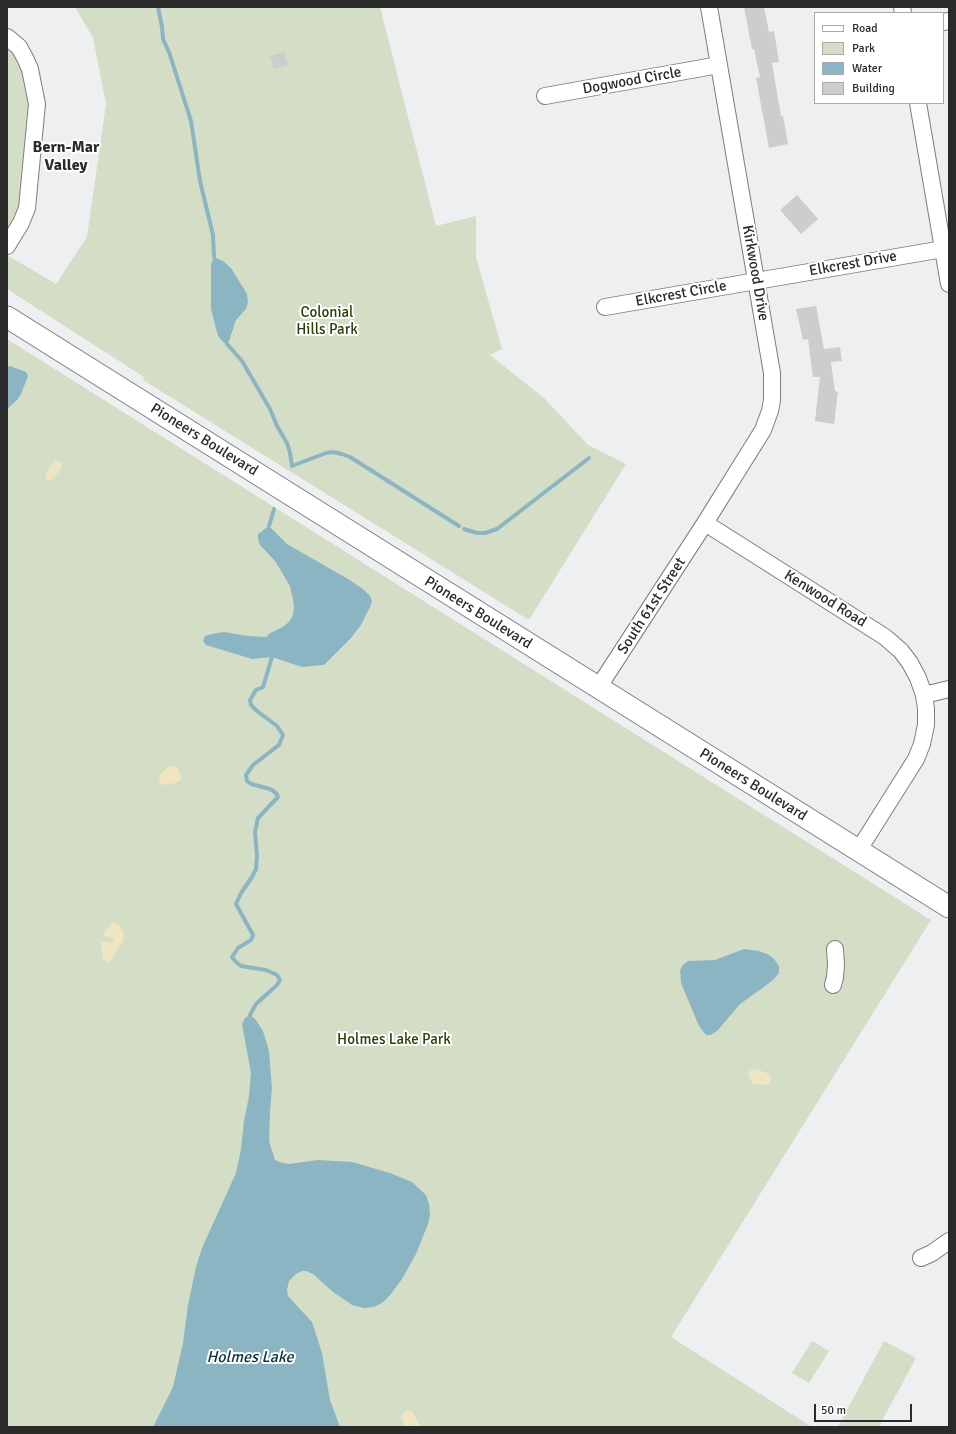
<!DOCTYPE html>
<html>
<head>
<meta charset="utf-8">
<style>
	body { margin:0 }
	#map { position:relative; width:956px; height:1434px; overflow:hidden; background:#eeeff0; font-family:Signika,sans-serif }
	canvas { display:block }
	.frame { position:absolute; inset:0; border:8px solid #2a2a2a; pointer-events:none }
	.legend { position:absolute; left:814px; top:12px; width:130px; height:92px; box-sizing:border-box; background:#fff; border:1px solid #aaa; margin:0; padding:5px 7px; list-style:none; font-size:12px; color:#2a2a2a }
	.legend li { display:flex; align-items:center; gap:8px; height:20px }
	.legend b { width:20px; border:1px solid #aaa }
	.scale { position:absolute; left:814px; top:1404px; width:98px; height:18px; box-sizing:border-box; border:2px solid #2a2a2a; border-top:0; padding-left:5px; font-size:12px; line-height:14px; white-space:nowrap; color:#2a2a2a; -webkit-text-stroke:3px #fff; paint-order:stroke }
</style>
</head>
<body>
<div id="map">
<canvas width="956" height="1434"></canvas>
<div class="frame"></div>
<ul class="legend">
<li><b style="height:5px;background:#fff"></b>Road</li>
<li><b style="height:11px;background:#d4dec7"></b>Park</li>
<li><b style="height:11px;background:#8cb5c3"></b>Water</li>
<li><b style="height:11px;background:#cccdce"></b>Building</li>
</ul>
<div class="scale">50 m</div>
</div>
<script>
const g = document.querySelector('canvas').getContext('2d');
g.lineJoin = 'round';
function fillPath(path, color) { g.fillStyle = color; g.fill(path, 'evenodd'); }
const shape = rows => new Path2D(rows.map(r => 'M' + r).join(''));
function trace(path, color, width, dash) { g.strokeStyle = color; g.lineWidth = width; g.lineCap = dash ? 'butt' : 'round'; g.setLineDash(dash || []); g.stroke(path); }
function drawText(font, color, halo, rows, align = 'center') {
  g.font = font + ' Signika,sans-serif'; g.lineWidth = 4; g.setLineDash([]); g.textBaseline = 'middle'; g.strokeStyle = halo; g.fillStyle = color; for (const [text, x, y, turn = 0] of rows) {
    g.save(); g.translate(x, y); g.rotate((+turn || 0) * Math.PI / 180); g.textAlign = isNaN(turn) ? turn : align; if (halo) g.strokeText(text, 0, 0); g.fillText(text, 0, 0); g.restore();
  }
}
const green = shape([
	[75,7,380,7,436,226,476,216,476,257,502,349,490,355,544,398,588,445,626,464,529,620,143,380,144,377,7,289,7,255,56,284,87,237,106,104,93,38],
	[7,37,30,69,28,197,7,246],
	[7,339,931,920,671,1337,812,1427,7,1427],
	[812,1341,829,1351,809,1383,792,1373],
	[884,1341,916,1358,882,1421,879,1427,838,1427]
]);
const sand = shape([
	[56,460,62,463,60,471,51,480,47,480,45,475,48,469],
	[168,766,174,766,177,768,181,775,181,780,176,783,162,785,159,782,160,775],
	[113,922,120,925,124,936,123,942,118,948,113,958,108,962,103,959,101,943,101,941,112,943,114,940,112,937,104,936,104,932],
	[756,1069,767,1073,771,1078,770,1083,767,1085,752,1084,748,1072,752,1070],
	[406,1410,412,1411,420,1427,405,1427,401,1416]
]);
const water = shape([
	[214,257,223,261,231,268,247,294,248,302,246,309,236,320,229,341,227,344,223,342,218,336,211,309,211,264],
	[10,366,26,372,28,376,21,394,17,400,7,409,7,367],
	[269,526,287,544,348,579,363,589,370,596,372,601,370,607,361,625,351,638,324,665,302,667,272,657,252,659,206,645,203,641,205,636,212,634,224,632,248,636,266,637,270,633,281,628,289,622,293,615,294,605,290,586,275,561,260,545,258,539,258,534],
	[744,949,759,951,769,955,774,959,779,966,779,973,774,979,764,987,740,1004,718,1030,711,1035,706,1035,699,1026,681,983,680,970,683,965,688,961,715,960],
	[250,1015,256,1020,263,1031,269,1051,272,1088,270,1112,269,1141,275,1160,283,1163,289,1164,318,1160,352,1162,390,1173,412,1182,426,1195,429,1204,430,1215,428,1224,416,1254,402,1279,391,1294,382,1303,374,1307,364,1308,352,1305,333,1292,313,1274,306,1271,302,1271,296,1274,289,1281,287,1290,288,1296,312,1322,322,1353,330,1400,340,1427,153,1427,173,1387,183,1343,188,1305,196,1267,202,1248,236,1173,241,1149,244,1121,249,1096,251,1073,242,1024,245,1018]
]);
const stream = shape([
	[158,7,162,27,163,39,169,52,191,121,200,181,213,235,214,257],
	[227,344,242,361,270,409,277,426,287,443,290,453,292,466,326,453,333,452,342,454,350,457,459,526],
	[269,526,274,509],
	[464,529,477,533,485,533,497,529,589,458],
	[250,1015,256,1004,277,985,280,980,277,975,266,970,241,966,236,962,232,957,238,948,251,940,253,935,236,904,241,893,252,877,256,869,257,856,255,832,258,818,278,797,276,793,270,789,251,784,247,781,246,775,253,765,279,745,283,735,277,726,257,711,251,705,250,700,256,690,263,687,272,657]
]);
const building = shape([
	[744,7,764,7,769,32,774,31,779,62,772,63,781,116,783,116,788,144,769,148,756,78,760,77,754,49,752,49],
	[284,52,288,65,274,69,270,56],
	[797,195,818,219,801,234,780,210],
	[816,306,824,349,840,347,842,361,831,362,835,391,838,392,834,424,815,421,820,377,813,377,808,339,803,340,796,309]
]);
const minor = shape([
	[902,7,903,13],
	[943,22,949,21],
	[7,37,19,47,25,58,30,69,37,104,27,208,21,223,7,246],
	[545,96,719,65],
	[918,103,949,284],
	[605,307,949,248],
	[705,523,885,637,901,651,910,663,918,678,924,695,926,709,926,725,922,744,916,759,858,851],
	[598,688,705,523,763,430,770,411,772,400,772,373,709,7],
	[924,695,949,689],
	[833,985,835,977,836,965,835,949],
	[921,1258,932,1253,949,1241]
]);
const major = shape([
	[7,317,949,907]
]);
const streetNames = [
	["Dogwood Circle",632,81,-10],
	["Elkcrest Drive",853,264,-10],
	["Kirkwood Drive",755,273,80],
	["Elkcrest Circle",681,294,-10],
	["Pioneers Boulevard",204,440,32],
	["Kenwood Road",825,599,32],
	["South 61st Street",652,606,-57],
	["Pioneers Boulevard",478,613,32],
	["Pioneers Boulevard",753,785,32]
];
const parkNames = [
	["Colonial",327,313],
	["Hills Park",327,330],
	["Holmes Lake Park",394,1040]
];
const neighbourhoodNames = [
	["Bern-Mar",66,148],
	["Valley",66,166]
];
const waterNames = [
	["Holmes Lake",250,1358]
];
fillPath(green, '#d4dec7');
fillPath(sand, '#efe5c0');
fillPath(water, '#8cb5c3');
trace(stream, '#8cb5c3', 4);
fillPath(building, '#cccdce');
trace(minor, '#7c7d7e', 18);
trace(major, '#7c7d7e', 23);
trace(minor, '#fff', 16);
trace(major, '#fff', 21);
drawText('15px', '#2a2a2a', '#fff', streetNames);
drawText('15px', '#2c3c06', '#fff', parkNames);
drawText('bold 16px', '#2a2a2a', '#fff', neighbourhoodNames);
drawText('italic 16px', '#0c343e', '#fff', waterNames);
</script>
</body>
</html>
